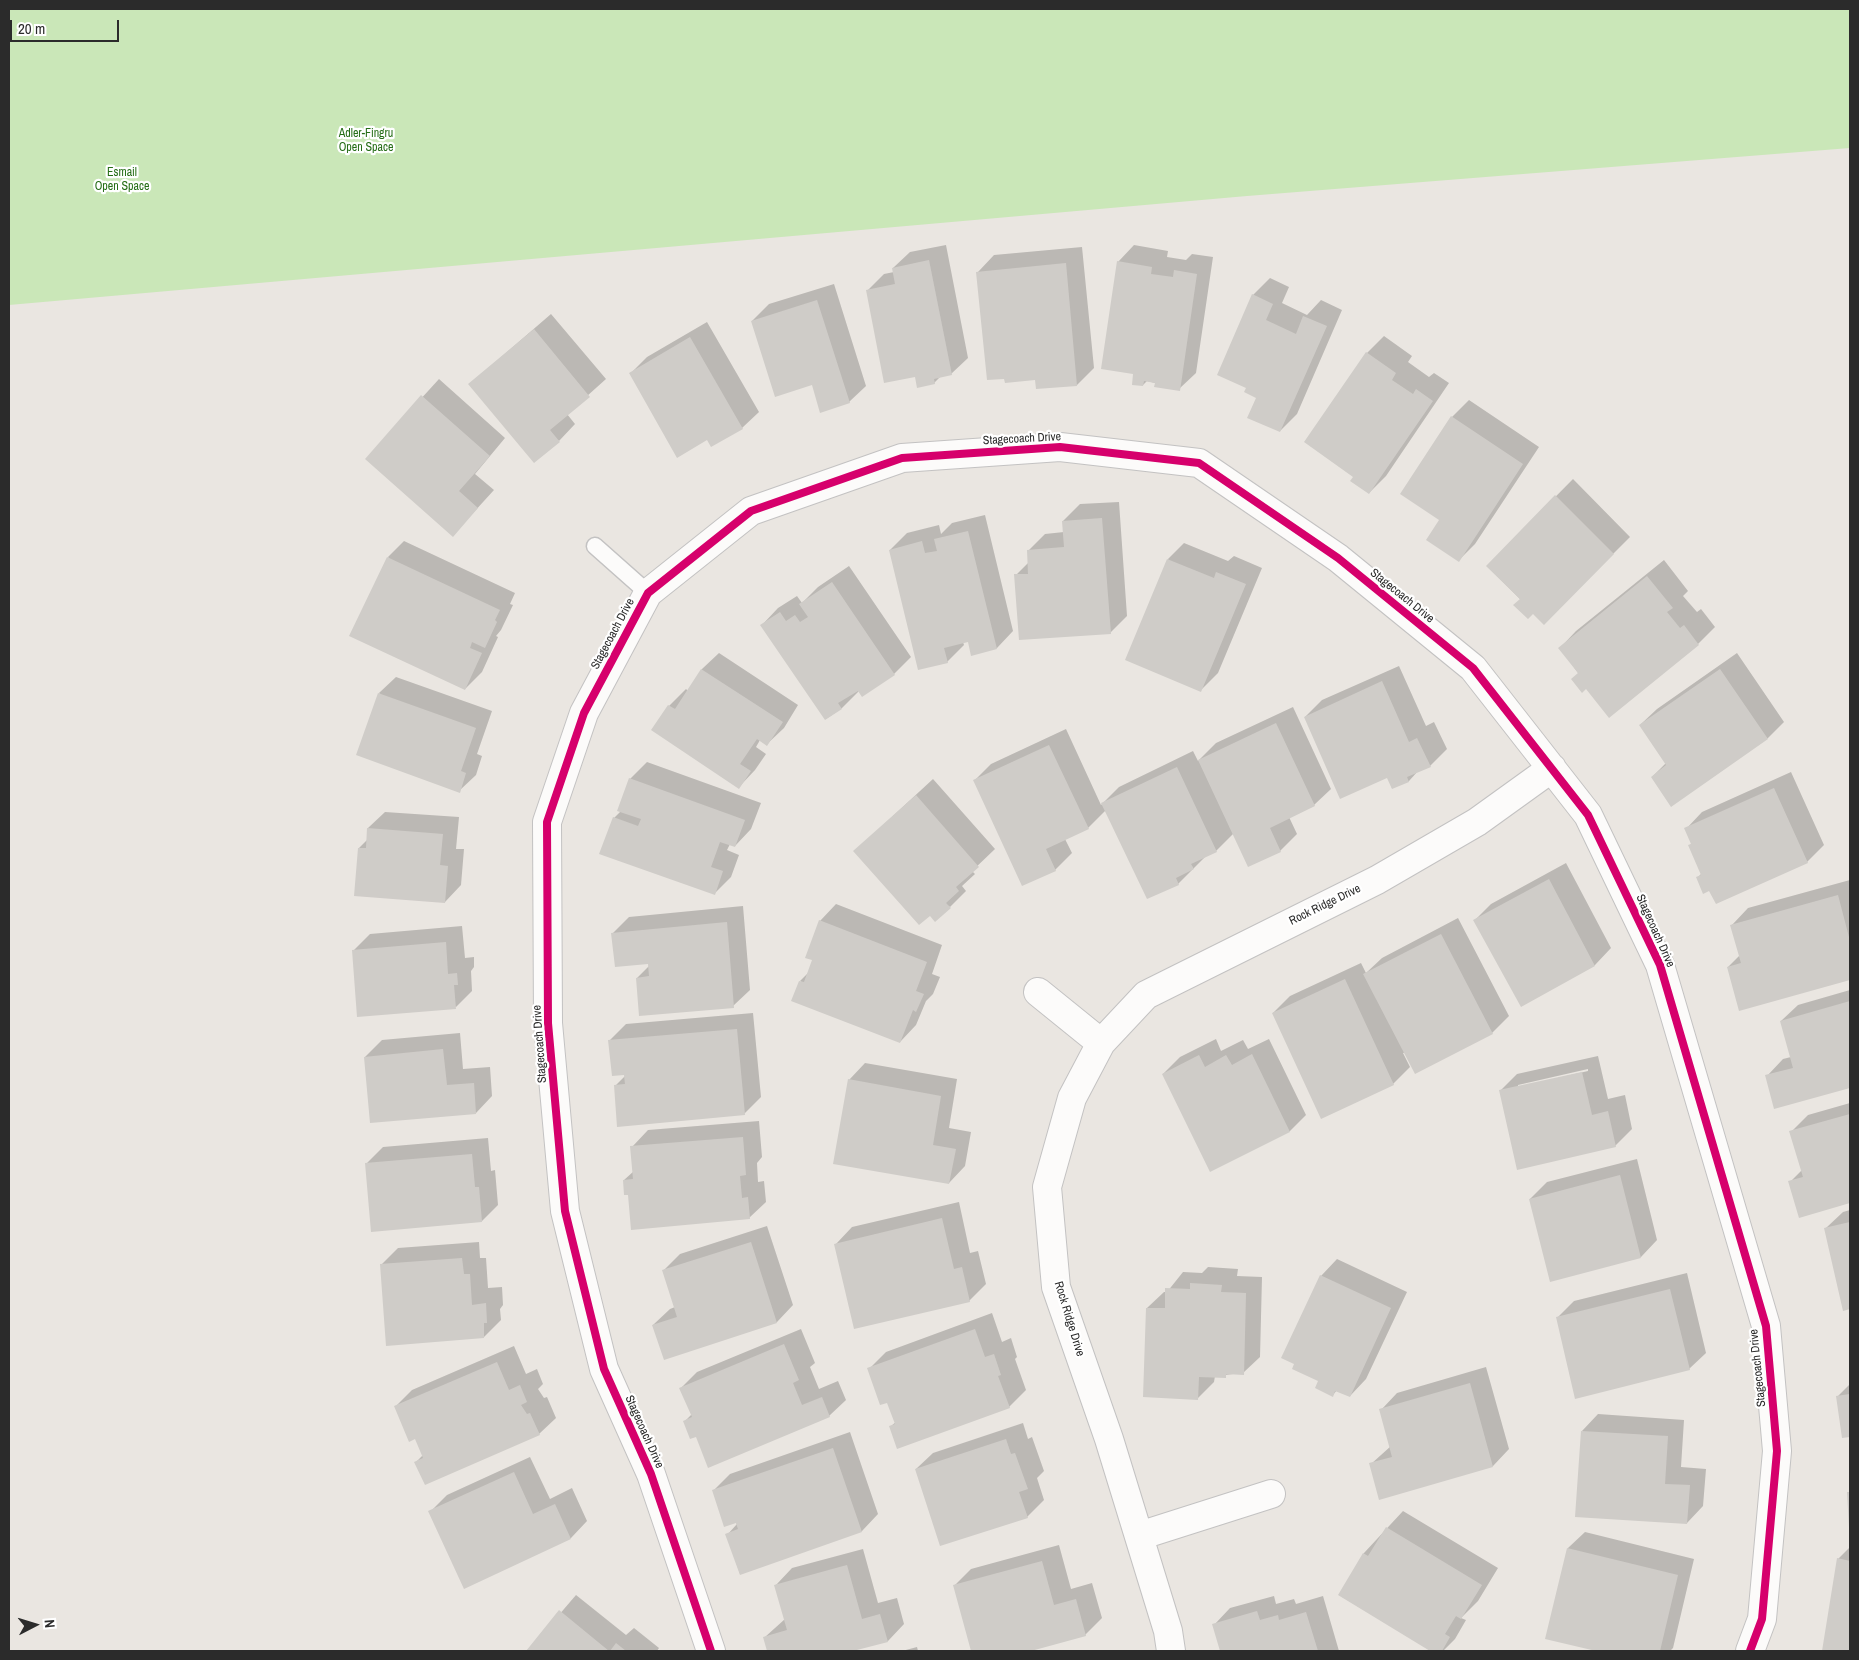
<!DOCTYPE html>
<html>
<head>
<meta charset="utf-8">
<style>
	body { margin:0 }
	#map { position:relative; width:1859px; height:1660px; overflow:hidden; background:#eae6e1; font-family:"Archivo Narrow",sans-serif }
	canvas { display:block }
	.frame { position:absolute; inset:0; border:10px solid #2b2b2b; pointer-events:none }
	.north { position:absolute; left:10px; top:1600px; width:50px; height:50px; -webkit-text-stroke:4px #fff; paint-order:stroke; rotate:85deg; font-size:14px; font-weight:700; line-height:20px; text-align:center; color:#2b2b2b }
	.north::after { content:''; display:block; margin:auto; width:18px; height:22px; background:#2b2b2b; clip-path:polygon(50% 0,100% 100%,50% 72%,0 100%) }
	.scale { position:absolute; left:10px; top:20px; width:109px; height:22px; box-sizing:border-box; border:2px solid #2b2b2b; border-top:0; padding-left:6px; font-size:15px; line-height:18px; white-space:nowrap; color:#2b2b2b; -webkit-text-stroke:4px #fff; paint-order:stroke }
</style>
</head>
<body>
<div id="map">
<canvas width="1859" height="1660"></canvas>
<div class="frame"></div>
<div class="north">N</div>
<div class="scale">20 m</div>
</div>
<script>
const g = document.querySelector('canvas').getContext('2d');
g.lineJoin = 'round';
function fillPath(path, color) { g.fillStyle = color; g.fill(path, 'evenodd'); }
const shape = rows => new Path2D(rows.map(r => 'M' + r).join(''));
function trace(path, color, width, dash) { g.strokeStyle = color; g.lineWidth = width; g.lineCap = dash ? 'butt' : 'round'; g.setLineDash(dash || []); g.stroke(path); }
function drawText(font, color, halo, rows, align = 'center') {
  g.font = font + ' "Archivo Narrow",sans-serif'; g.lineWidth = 4.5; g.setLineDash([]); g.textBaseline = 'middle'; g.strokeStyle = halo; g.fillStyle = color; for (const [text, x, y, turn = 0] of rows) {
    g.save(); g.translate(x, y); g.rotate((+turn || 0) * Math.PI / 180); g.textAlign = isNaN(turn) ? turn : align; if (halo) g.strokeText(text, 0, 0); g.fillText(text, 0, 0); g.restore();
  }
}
const green = shape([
	[9,9,1850,9,1850,148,1247,196,9,305]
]);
const shadow = shape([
	[946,245,968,358,951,374,941,376,934,383,867,291,884,274,894,272,893,268,910,252],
	[1134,245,1168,251,1167,257,1186,260,1192,254,1213,257,1196,373,1179,389,1147,381,1143,385,1134,373,1118,262],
	[1082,247,1094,368,1077,385,1037,388,1036,378,978,272,994,255],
	[1270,278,1289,287,1282,303,1307,315,1321,300,1342,310,1297,414,1280,431,1258,397,1247,387,1253,295],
	[834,284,866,386,849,402,812,384,752,321,769,304],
	[551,314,606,379,567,414,575,424,559,441,470,384],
	[707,322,759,412,742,428,708,439,631,373,647,357],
	[1384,336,1412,356,1408,362,1429,377,1434,373,1449,383,1386,476,1369,493,1355,476,1367,353],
	[439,379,505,438,475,474,494,490,453,535,366,459],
	[1469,400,1539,447,1475,544,1459,560,1441,520,1402,494,1452,417],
	[1573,479,1630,537,1544,623,1487,566],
	[1119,502,1127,616,1110,633,1016,575,1029,562,1028,551,1045,534,1064,532,1063,521,1080,504],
	[985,515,1013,631,997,648,972,654,969,640,963,642,964,645,947,662,890,550,907,533,939,525,941,534,952,523],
	[404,541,515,593,510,604,513,605,501,630,496,636,498,637,482,672,465,689,388,557],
	[1184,543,1228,561,1234,556,1262,568,1218,673,1201,690,1168,559],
	[1664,560,1688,591,1683,596,1697,612,1701,609,1715,627,1698,644,1609,716,1560,648,1576,631],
	[849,566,911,657,894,674,859,691,842,708,826,719,762,625,778,608,797,596,802,603,818,587],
	[719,653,798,705,784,728,767,744,760,740,756,747,766,754,755,770,739,787,653,730,669,706,686,689,688,691,702,669],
	[1737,653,1784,722,1768,738,1672,805,1652,777,1666,763,1640,725,1657,709],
	[1399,666,1426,726,1434,722,1447,749,1430,766,1418,771,1409,781,1392,788,1387,776,1305,717,1322,700],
	[396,677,492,711,477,754,482,756,476,775,459,791,379,693],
	[1293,707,1331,789,1314,805,1289,817,1297,834,1280,851,1234,833,1216,851,1206,856,1178,884,1106,810,1088,828,1065,839,1072,853,1055,870,974,781,991,764,1066,729,1101,805,1119,787,1193,751,1198,761,1216,743],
	[647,762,761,803,751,829,735,846,730,844,727,850,739,855,731,877,714,894,614,818,621,811,630,779],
	[1791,772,1824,845,1807,862,1697,878,1702,873,1689,846,1692,843,1686,829,1702,812],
	[933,779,995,849,972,871,975,874,962,886,966,891,950,907,855,851],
	[385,812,459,817,456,849,464,849,461,885,445,902,359,848,367,840,368,828],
	[1566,863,1611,948,1595,965,1521,1005,1475,920,1491,904],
	[1850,880,1850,979,1740,1009,1728,967,1740,955,1732,925,1748,908],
	[836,904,942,945,932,974,940,977,933,994,926,1001,916,1025,900,1042,800,981,809,972,814,960,820,921],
	[743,906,750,990,733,1006,637,978,650,965,649,963,612,934,629,917],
	[1458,918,1509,1016,1492,1033,1403,1053,1410,1067,1393,1084,1273,1013,1290,996,1361,963,1366,973,1382,958],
	[462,926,465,958,474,957,474,967,471,971,472,991,456,1007,353,951,370,934],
	[1850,990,1850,1087,1775,1107,1767,1076,1783,1059,1791,1057,1781,1021,1798,1005],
	[753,1013,761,1097,744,1114,615,1086,627,1074,609,1041,626,1024],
	[460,1033,463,1069,490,1067,492,1096,476,1113,365,1057,382,1040],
	[1216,1039,1221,1051,1243,1040,1248,1049,1269,1039,1306,1115,1290,1131,1210,1170,1163,1074,1180,1057],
	[1598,1056,1608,1099,1625,1095,1632,1129,1615,1146,1500,1091,1517,1074],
	[1588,1069,1588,1071,1518,1087,1518,1085],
	[865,1063,957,1079,949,1128,971,1132,965,1166,949,1183,849,1080],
	[1850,1103,1850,1202,1800,1216,1790,1182,1802,1170,1791,1132,1808,1115],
	[759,1121,762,1157,757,1163,758,1182,764,1181,766,1202,749,1218,629,1194,624,1180,634,1171,632,1147,648,1130],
	[488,1138,491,1171,495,1170,498,1205,482,1221,366,1164,383,1147],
	[1637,1159,1657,1240,1641,1257,1551,1281,1530,1199,1547,1182],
	[959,1202,970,1253,978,1251,986,1284,969,1301,836,1244,852,1227],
	[1850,1210,1850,1308,1844,1310,1826,1228,1843,1212],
	[767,1226,793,1305,777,1322,653,1325,670,1309,675,1307,663,1271,680,1254],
	[479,1242,480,1258,486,1258,488,1288,502,1287,503,1305,500,1309,501,1320,484,1337,381,1265,398,1248],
	[1337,1259,1407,1292,1366,1379,1350,1396,1337,1390,1333,1395,1321,1276],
	[1208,1267,1238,1269,1237,1276,1262,1277,1260,1357,1243,1373,1215,1376,1214,1382,1198,1398,1147,1308,1164,1292,1167,1292,1183,1272,1202,1273],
	[1687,1273,1706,1353,1689,1369,1557,1318,1574,1301],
	[992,1313,1002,1342,1011,1338,1017,1357,1015,1359,1026,1390,1009,1407,891,1426,896,1422,888,1401,869,1369,886,1352],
	[801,1329,815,1363,810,1367,819,1389,838,1381,846,1400,829,1416,685,1421,692,1414,681,1388,697,1372],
	[514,1346,526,1374,537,1369,543,1384,538,1389,544,1398,547,1397,556,1418,539,1434,416,1462,423,1455,416,1438,395,1407,412,1390],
	[1486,1367,1509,1449,1493,1466,1371,1464,1391,1446,1381,1410,1397,1393],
	[1850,1384,1850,1436,1843,1437,1837,1397],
	[1598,1414,1684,1420,1681,1467,1706,1469,1703,1506,1687,1523,1582,1431],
	[1023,1423,1028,1439,1032,1437,1044,1471,1037,1478,1044,1500,1027,1517,916,1469,933,1453],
	[850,1432,878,1514,862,1531,740,1574,727,1535,737,1524,713,1491,730,1474],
	[530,1457,550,1499,572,1488,587,1521,571,1538,465,1587,430,1512,447,1495],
	[1403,1511,1498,1568,1478,1601,1461,1618,1466,1620,1455,1639,1443,1651,1432,1651,1339,1595,1364,1553],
	[1585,1532,1694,1559,1673,1648,1670,1651,1601,1651,1546,1638,1568,1548],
	[1059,1545,1071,1589,1092,1583,1102,1618,1085,1635,1026,1651,972,1651,954,1586,971,1569],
	[1850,1547,1850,1651,1823,1651,1838,1559],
	[863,1549,878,1603,897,1598,904,1624,888,1641,849,1651,768,1651,765,1637,785,1619,776,1585,792,1568],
	[576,1595,626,1635,634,1628,659,1648,657,1651,528,1651],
	[1274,1596,1276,1604,1294,1599,1296,1604,1323,1596,1339,1651,1221,1651,1214,1625,1230,1608],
	[917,1647,918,1651,902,1651]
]);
const building = shape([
	[929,260,952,375,934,379,935,384,917,388,915,377,884,383,866,290,895,284,892,268],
	[1117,261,1152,267,1151,274,1173,277,1174,270,1197,274,1180,391,1154,387,1155,383,1144,381,1143,386,1132,385,1133,374,1101,369],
	[1066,263,1077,386,1036,389,1035,380,1005,383,1004,379,987,380,976,272],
	[1252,294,1273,304,1266,320,1296,334,1303,316,1327,326,1280,432,1247,418,1256,398,1244,392,1246,388,1217,375],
	[817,300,850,403,820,413,812,385,775,397,751,321],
	[534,329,590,397,550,430,560,442,534,463,468,384],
	[690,337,743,429,711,447,707,440,677,458,629,373],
	[1366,352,1396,373,1392,380,1413,394,1416,389,1433,401,1369,494,1350,481,1353,477,1304,442],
	[421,395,490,456,459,491,478,508,453,537,365,459],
	[1451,416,1523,464,1459,562,1426,540,1439,520,1400,494],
	[1555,495,1614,554,1544,625,1533,614,1528,619,1513,605,1520,599,1486,566],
	[1102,518,1111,634,1019,640,1014,574,1028,574,1027,550,1064,547,1062,521],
	[968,531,997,649,971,656,968,642,944,648,948,663,918,670,889,550,922,541,925,553,937,551,934,539],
	[387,557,500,610,495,620,497,622,485,648,472,642,470,648,482,653,465,690,349,636],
	[1167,559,1214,578,1216,572,1246,584,1201,692,1125,660],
	[1647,576,1673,608,1667,612,1680,628,1684,625,1699,645,1609,718,1586,689,1582,693,1571,679,1578,673,1558,648],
	[832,582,895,675,862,697,858,691,838,703,842,709,825,720,760,625,780,612,786,621,795,615,800,622,808,617,799,604],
	[701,669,783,722,767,746,757,739,740,764,751,771,739,789,651,730,668,705,675,709],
	[1720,669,1768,739,1671,807,1651,777,1666,765,1639,725],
	[1382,681,1409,742,1417,738,1431,767,1407,777,1409,782,1392,789,1387,778,1340,799,1304,717],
	[378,693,476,728,461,771,466,773,460,793,356,755],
	[1276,723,1315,806,1270,828,1281,852,1248,867,1198,760],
	[1049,745,1089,829,1046,849,1056,871,1022,886,973,780],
	[1177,767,1217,852,1191,864,1194,869,1176,878,1179,885,1147,899,1101,803],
	[629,778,745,820,735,847,720,842,711,867,723,871,715,895,599,854,613,817,638,826,641,819,617,811],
	[1774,788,1808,863,1716,904,1709,891,1703,894,1696,877,1701,875,1688,845,1691,844,1684,828],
	[916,795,979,867,956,887,959,891,946,903,951,908,935,922,930,916,919,925,853,851],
	[367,828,443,834,440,865,448,866,445,903,354,896,358,848,366,848],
	[1549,879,1595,966,1521,1007,1473,920],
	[1838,895,1850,941,1850,980,1739,1011,1727,967,1741,963,1730,925],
	[819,920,927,962,916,991,924,994,916,1012,913,1010,900,1043,791,1001,799,981,804,982,812,960,805,958],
	[727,922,734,1008,639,1016,636,978,649,976,648,964,615,967,611,933],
	[1441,934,1493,1034,1415,1074,1363,974],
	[446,942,448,974,457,973,458,985,454,985,456,1009,357,1017,352,950],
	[1345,979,1394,1085,1321,1119,1272,1013],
	[1850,1001,1850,1088,1774,1109,1765,1075,1793,1068,1780,1021],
	[737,1029,745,1115,617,1127,614,1085,625,1084,624,1075,612,1076,608,1040],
	[443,1049,447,1085,474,1083,476,1114,370,1123,364,1057],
	[1252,1054,1290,1132,1210,1172,1162,1074,1199,1055,1205,1067,1226,1055,1232,1065],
	[1582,1072,1592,1115,1608,1111,1616,1147,1517,1170,1499,1090],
	[848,1079,941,1096,933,1145,956,1149,949,1184,833,1164],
	[1850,1114,1850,1203,1799,1218,1788,1181,1803,1177,1789,1131],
	[743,1137,746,1175,740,1176,742,1198,748,1197,750,1219,631,1230,628,1195,624,1195,623,1180,633,1179,630,1146],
	[472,1154,475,1187,479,1187,482,1222,371,1232,365,1163],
	[1620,1175,1641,1258,1550,1282,1529,1199],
	[942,1218,954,1269,962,1267,970,1302,854,1329,834,1244],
	[1850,1222,1850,1309,1843,1311,1824,1228],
	[751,1242,777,1323,664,1360,652,1325,677,1317,662,1270],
	[462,1258,464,1274,470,1274,472,1305,486,1303,487,1323,484,1323,484,1338,386,1346,380,1264],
	[1320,1275,1391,1308,1350,1397,1335,1391,1333,1397,1315,1388,1318,1381,1292,1369,1294,1364,1281,1358],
	[1190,1283,1222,1285,1221,1292,1246,1293,1244,1375,1226,1374,1226,1378,1199,1377,1198,1400,1143,1397,1146,1308,1165,1308,1165,1288,1190,1289],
	[1670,1289,1690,1370,1575,1399,1556,1317],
	[975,1329,985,1357,994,1354,1001,1375,998,1376,1010,1408,897,1449,889,1426,895,1424,887,1403,880,1405,867,1368],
	[784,1344,799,1380,793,1383,802,1405,822,1397,830,1417,708,1468,696,1437,690,1439,683,1421,692,1417,679,1388],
	[497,1362,509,1390,520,1385,527,1402,521,1405,527,1414,530,1413,540,1435,425,1485,414,1462,423,1458,415,1439,409,1442,394,1406],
	[1470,1383,1493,1467,1379,1500,1369,1463,1392,1457,1379,1409],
	[1850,1394,1850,1437,1842,1438,1836,1396],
	[1581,1431,1668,1436,1665,1484,1690,1485,1687,1524,1575,1517],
	[1006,1439,1011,1454,1015,1453,1028,1489,1019,1492,1028,1518,940,1546,915,1469],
	[833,1448,862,1532,740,1575,725,1534,738,1529,736,1523,724,1527,712,1490],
	[514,1472,533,1514,555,1504,571,1539,464,1589,428,1511],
	[1847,1492,1850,1492,1850,1526,1849,1527],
	[1386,1527,1482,1585,1461,1619,1456,1616,1445,1634,1450,1637,1442,1651,1430,1651,1338,1595,1363,1553,1368,1556],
	[1567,1548,1678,1575,1660,1651,1596,1651,1545,1639],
	[1837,1558,1850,1561,1850,1651,1822,1651],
	[1042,1561,1054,1605,1076,1599,1086,1636,1031,1651,971,1651,953,1585],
	[847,1565,862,1619,880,1614,888,1642,853,1651,767,1651,763,1637,787,1630,774,1585],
	[559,1610,609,1651,526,1651],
	[1257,1611,1260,1620,1278,1615,1279,1620,1306,1612,1318,1651,1220,1651,1212,1624],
	[616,1643,626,1651,610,1651]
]);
const lane = shape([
	[595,546,648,593]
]);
const street = shape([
	[1038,992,1101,1043],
	[1139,1536,1271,1494],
	[711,1651,651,1474,604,1369,565,1211,548,1023,547,822,584,713,648,593,751,511,902,458,1060,447,1199,463,1338,558,1473,668,1588,815,1660,965,1766,1326,1777,1451,1762,1619,1750,1651],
	[1171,1651,1168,1631,1109,1439,1056,1287,1047,1187,1072,1098,1101,1043,1146,995,1377,880,1477,822,1552,768]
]);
const cycleway = shape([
	[711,1651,651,1474,604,1369,565,1211,548,1023,547,822,584,713,648,593,751,511,902,458,1060,447,1199,463,1338,558,1473,668,1588,815,1660,965,1766,1326,1777,1451,1762,1619,1750,1651]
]);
const parkNames = [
	["Adler-Fingru",366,134],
	["Open Space",366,148],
	["Esmail",122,173],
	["Open Space",122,187]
];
const streetNames = [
	["Stagecoach Drive",1022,439,-3],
	["Stagecoach Drive",1402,596,39],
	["Stagecoach Drive",613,634,-62],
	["Rock Ridge Drive",1325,905,-26],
	["Stagecoach Drive",1655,931,66],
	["Stagecoach Drive",540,1044,-94],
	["Rock Ridge Drive",1069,1319,73],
	["Stagecoach Drive",1758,1368,-96],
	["Stagecoach Drive",644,1432,66]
];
fillPath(green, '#cae7b8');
fillPath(shadow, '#0003');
fillPath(building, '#cfccc8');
trace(lane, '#c3c2c2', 19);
trace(street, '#c3c2c2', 30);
trace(lane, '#fcfbfa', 16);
trace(street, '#fcfbfa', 28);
trace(cycleway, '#d6006c', 8);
drawText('12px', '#256d16', '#fff', parkNames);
drawText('12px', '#2b2b2b', '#fff', streetNames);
</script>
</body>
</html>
